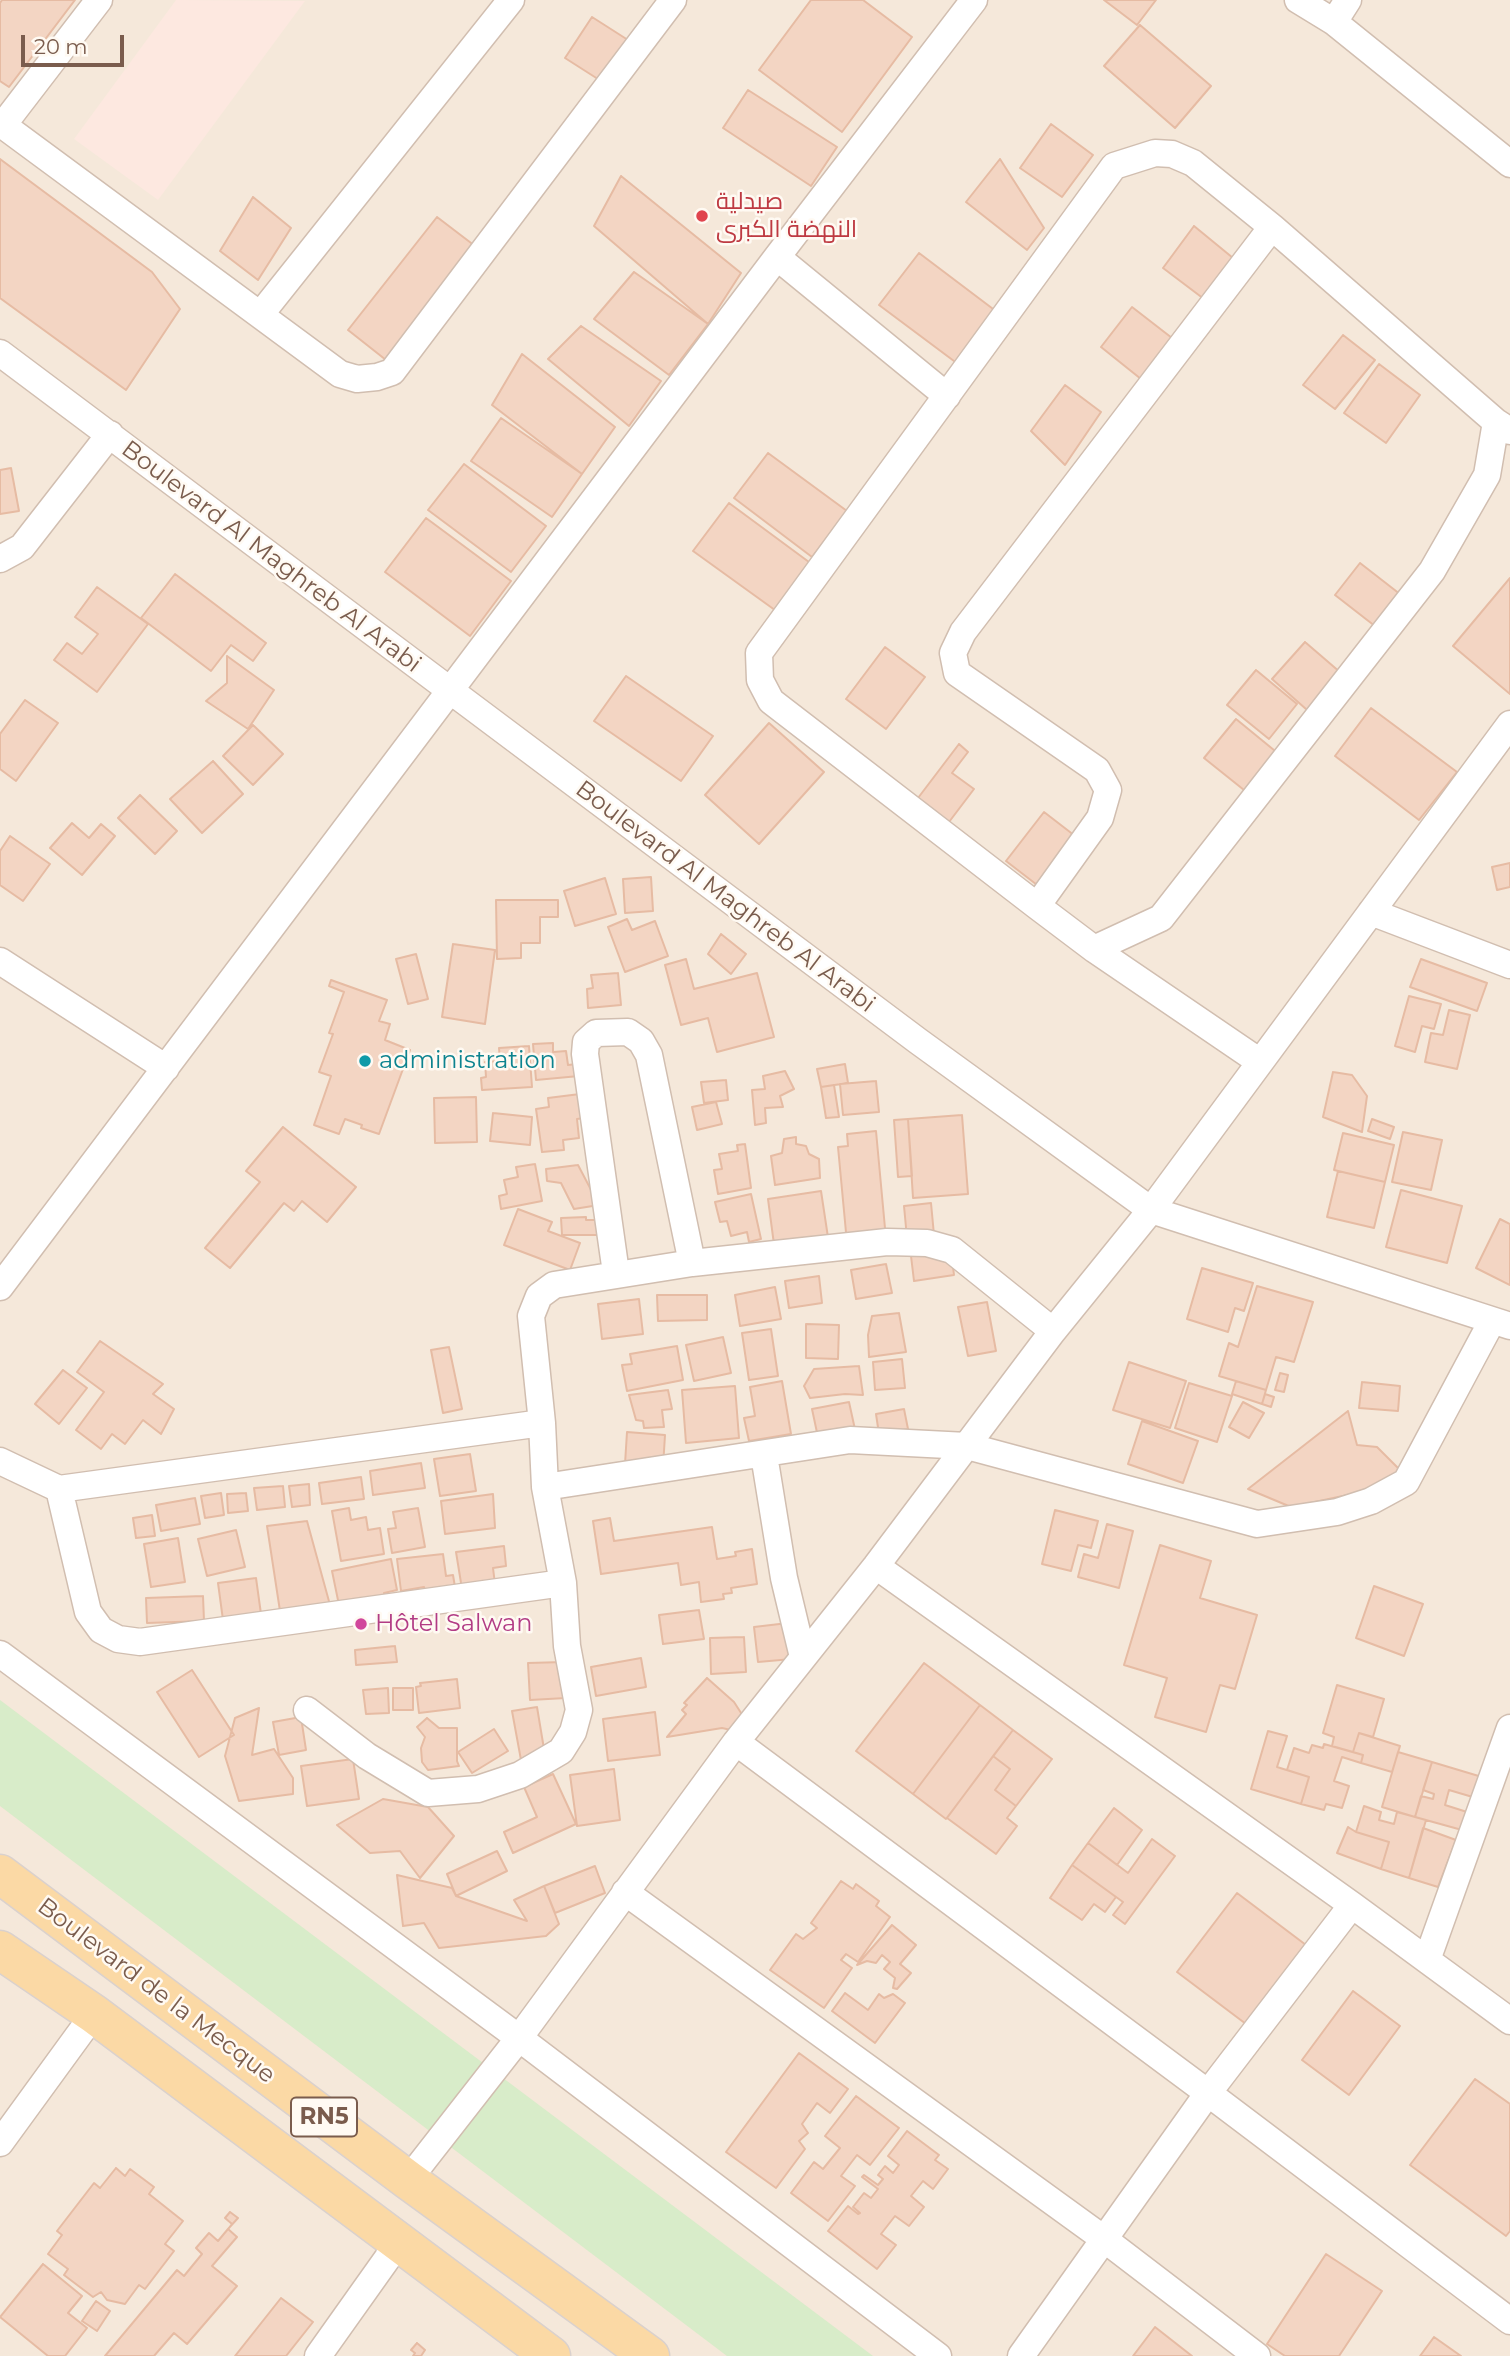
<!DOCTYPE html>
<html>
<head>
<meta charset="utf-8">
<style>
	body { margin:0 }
	#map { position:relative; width:1510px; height:2356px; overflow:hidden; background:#fdf6ec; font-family:Montserrat,sans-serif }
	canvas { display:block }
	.scale { position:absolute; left:21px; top:35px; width:103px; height:32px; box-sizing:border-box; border:4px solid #7a5c4d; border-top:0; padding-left:9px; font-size:21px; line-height:24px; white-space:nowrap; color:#7a5c4d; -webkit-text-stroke:5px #fffaf3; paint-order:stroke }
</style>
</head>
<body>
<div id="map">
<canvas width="1510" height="2356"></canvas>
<div class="scale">20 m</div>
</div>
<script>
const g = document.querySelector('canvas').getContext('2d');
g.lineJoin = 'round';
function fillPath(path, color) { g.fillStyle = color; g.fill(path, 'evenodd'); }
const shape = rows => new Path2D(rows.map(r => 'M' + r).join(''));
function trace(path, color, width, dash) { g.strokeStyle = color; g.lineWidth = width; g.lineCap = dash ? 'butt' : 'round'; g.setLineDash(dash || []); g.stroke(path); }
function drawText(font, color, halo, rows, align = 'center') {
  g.font = font + ' Montserrat,Cairo,sans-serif'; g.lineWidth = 5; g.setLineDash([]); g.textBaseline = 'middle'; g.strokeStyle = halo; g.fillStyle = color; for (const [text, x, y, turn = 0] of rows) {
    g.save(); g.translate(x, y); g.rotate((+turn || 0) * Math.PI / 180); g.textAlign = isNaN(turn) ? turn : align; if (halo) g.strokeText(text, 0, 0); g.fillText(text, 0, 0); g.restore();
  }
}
const residential = shape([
	[0,0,1510,0,1510,2356,0,2356]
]);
const commercial = shape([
	[176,0,305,1,158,200,74,139]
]);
const green = shape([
	[0,1700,873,2356,727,2356,0,1806]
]);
const building = shape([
	[2,0,75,0,9,87,0,81,0,3,2,0],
	[811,0,863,0,912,37,842,132,759,70,811,0],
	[1104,0,1156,0,1137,25,1104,0],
	[592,17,628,40,601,81,565,58,592,17],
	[1140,25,1211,86,1175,128,1104,66,1140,25],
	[748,90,837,147,811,186,723,128,748,90],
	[1051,124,1093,155,1062,197,1020,168,1051,124],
	[0,159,152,272,180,309,126,390,0,298,0,159],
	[1000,159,1044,228,1027,250,966,202,1000,159],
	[621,176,741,273,708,324,594,226,621,176],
	[253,197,291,228,258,280,220,251,253,197],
	[437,217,475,246,386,360,348,330,437,217],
	[1194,226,1233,258,1204,299,1163,268,1194,226],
	[919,253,1005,318,966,370,879,305,919,253],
	[634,272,708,324,669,375,594,319,634,272],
	[1132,307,1172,338,1141,379,1101,347,1132,307],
	[581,326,661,381,629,426,548,359,581,326],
	[1343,335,1375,360,1335,409,1303,385,1343,335],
	[522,354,615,427,582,474,492,405,522,354],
	[1379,364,1420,395,1386,443,1344,413,1379,364],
	[1065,385,1101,412,1065,465,1031,431,1065,385],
	[501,418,582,474,552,517,471,461,501,418],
	[768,453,847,511,812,557,734,498,768,453],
	[464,464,546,526,511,572,428,510,464,464],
	[11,468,19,511,0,514,0,470,11,468],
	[729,503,813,565,779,613,693,551,729,503],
	[426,518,511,581,470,636,385,572,426,518],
	[1360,563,1405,598,1380,630,1335,595,1360,563],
	[175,574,266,643,253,661,231,645,211,671,141,618,175,574],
	[1510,578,1510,694,1453,646,1510,578],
	[97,587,148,624,97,692,54,660,67,643,82,654,98,634,75,617,97,587],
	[1305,642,1348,679,1315,717,1272,679,1305,642],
	[885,647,925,677,886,729,846,699,885,647],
	[227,656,274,690,248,729,206,701,227,683,227,656],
	[1256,670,1297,704,1269,739,1227,705,1256,670],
	[626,676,713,736,681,781,594,721,626,676],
	[25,700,58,723,16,781,0,769,0,734,25,700],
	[1371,708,1457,772,1419,820,1335,756,1371,708],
	[1236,719,1280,755,1249,794,1204,758,1236,719],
	[769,723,824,772,759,844,705,795,769,723],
	[253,725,283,754,253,785,223,756,253,725],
	[959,744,968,752,952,773,974,789,949,822,918,798,959,744],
	[213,761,243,794,202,833,170,799,213,761],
	[140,795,177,831,155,854,118,818,140,795],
	[1044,812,1079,839,1041,888,1006,861,1044,812],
	[72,823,89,838,101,824,115,836,82,875,50,848,72,823],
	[10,836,50,864,23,901,0,885,0,851,10,836],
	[1510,863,1510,887,1497,890,1492,867,1510,863],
	[651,877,653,911,625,913,623,879,651,877],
	[605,878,616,914,575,926,564,891,605,878],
	[496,900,558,900,558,917,540,917,540,943,521,943,521,958,497,959,496,900],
	[627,919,632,930,655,921,668,956,625,972,608,927,627,919],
	[721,934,746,954,731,974,708,954,721,934],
	[453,944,495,950,485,1024,442,1017,453,944],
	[416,954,428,999,408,1004,396,959,416,954],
	[686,959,694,989,757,973,774,1037,717,1052,708,1018,681,1025,665,965,686,959],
	[1421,959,1487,983,1477,1011,1410,987,1421,959],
	[618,973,621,1005,588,1008,587,989,593,988,591,975,618,973],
	[331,980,387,1000,379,1021,390,1024,385,1040,410,1050,379,1134,361,1128,362,1125,345,1119,339,1134,314,1125,331,1076,319,1072,333,1034,329,1033,344,992,329,986,331,980],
	[1409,996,1441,1004,1434,1029,1422,1026,1415,1052,1395,1046,1409,996],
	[1449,1010,1470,1015,1457,1069,1425,1062,1431,1033,1443,1035,1449,1010],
	[553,1043,553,1052,566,1051,568,1065,577,1064,579,1076,536,1080,533,1044,553,1043],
	[529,1046,532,1087,482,1090,481,1078,486,1077,485,1062,500,1061,499,1048,529,1046],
	[845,1064,848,1083,821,1087,817,1069,845,1064],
	[785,1071,794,1089,780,1096,783,1107,765,1108,766,1123,755,1125,752,1090,765,1089,763,1076,785,1071],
	[1333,1072,1352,1075,1367,1096,1362,1132,1323,1117,1333,1072],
	[726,1080,728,1100,704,1103,701,1082,726,1080],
	[876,1081,879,1112,843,1115,840,1084,876,1081],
	[834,1085,839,1117,826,1118,821,1087,834,1085],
	[580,1094,584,1118,577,1119,579,1138,563,1140,564,1150,542,1152,536,1109,549,1107,548,1098,580,1094],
	[476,1097,477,1142,435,1143,434,1098,476,1097],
	[716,1102,722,1124,697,1130,692,1107,716,1102],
	[493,1113,532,1117,530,1145,490,1141,493,1113],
	[962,1115,968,1194,913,1198,908,1119,962,1115],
	[908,1119,912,1176,898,1177,894,1120,908,1119],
	[1372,1119,1394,1127,1390,1139,1368,1131,1372,1119],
	[283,1127,356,1187,327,1222,302,1201,294,1211,284,1203,230,1268,205,1248,260,1182,246,1171,283,1127],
	[876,1131,886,1239,847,1243,838,1147,848,1146,847,1134,876,1131],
	[1403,1132,1442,1140,1431,1190,1392,1182,1403,1132],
	[1343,1133,1394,1145,1385,1182,1334,1170,1343,1133],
	[796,1137,796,1144,806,1146,809,1154,819,1159,820,1178,775,1185,771,1156,782,1153,784,1139,796,1137],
	[745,1144,751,1188,718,1194,714,1170,722,1169,719,1154,738,1151,737,1145,745,1144],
	[535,1164,542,1201,501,1209,499,1196,507,1194,504,1180,518,1177,516,1167,535,1164],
	[578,1165,599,1205,574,1209,561,1183,547,1181,546,1169,578,1165],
	[1338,1171,1385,1182,1374,1228,1327,1217,1338,1171],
	[1401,1190,1462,1206,1447,1263,1386,1247,1401,1190],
	[821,1191,829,1244,775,1252,768,1199,821,1191],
	[751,1194,761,1239,749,1242,747,1232,731,1236,727,1221,720,1222,715,1202,751,1194],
	[931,1203,934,1235,907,1238,904,1206,931,1203],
	[518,1209,552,1222,548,1231,580,1243,570,1270,504,1245,518,1209],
	[586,1217,586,1220,605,1220,605,1235,562,1235,561,1218,586,1217],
	[1500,1219,1510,1224,1510,1285,1476,1268,1500,1219],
	[951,1251,954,1275,914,1281,911,1256,951,1251],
	[886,1264,892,1293,856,1299,851,1270,886,1264],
	[1202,1268,1253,1283,1244,1311,1235,1308,1228,1332,1187,1319,1202,1268],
	[819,1276,822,1303,789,1308,785,1281,819,1276],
	[1257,1286,1313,1302,1294,1362,1276,1357,1266,1390,1219,1376,1229,1343,1238,1347,1257,1286],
	[775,1287,781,1319,740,1326,735,1295,775,1287],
	[657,1295,707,1295,707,1320,658,1321,657,1295],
	[639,1299,643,1334,602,1339,598,1304,639,1299],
	[987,1302,996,1351,968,1356,958,1307,987,1302],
	[899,1313,906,1352,869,1357,868,1335,872,1316,899,1313],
	[806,1324,839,1325,838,1359,806,1358,806,1324],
	[771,1329,778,1376,749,1380,742,1333,771,1329],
	[723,1337,731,1373,694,1381,686,1345,723,1337],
	[100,1341,163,1384,153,1394,174,1409,161,1434,143,1420,125,1444,112,1434,101,1449,76,1430,104,1392,77,1372,100,1341],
	[677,1346,683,1380,627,1391,622,1365,632,1364,630,1354,677,1346],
	[449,1347,462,1409,443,1413,431,1350,449,1347],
	[902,1359,905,1388,875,1390,873,1362,902,1359],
	[1129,1362,1186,1381,1170,1428,1113,1410,1129,1362],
	[859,1366,863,1395,845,1394,810,1398,804,1386,814,1369,859,1366],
	[63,1370,87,1388,59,1424,35,1404,63,1370],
	[1280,1373,1288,1375,1284,1392,1275,1390,1280,1373],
	[782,1381,791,1434,749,1441,744,1418,755,1416,750,1387,782,1381],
	[1236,1381,1266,1390,1262,1404,1232,1394,1236,1381],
	[1362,1382,1400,1386,1398,1411,1359,1408,1362,1382],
	[1189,1383,1232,1396,1217,1442,1175,1428,1189,1383],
	[735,1386,739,1438,686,1443,682,1390,735,1386],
	[668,1390,672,1409,662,1410,664,1427,644,1428,643,1421,636,1420,629,1395,668,1390],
	[1265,1394,1274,1397,1271,1407,1262,1404,1265,1394],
	[849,1402,856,1434,819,1442,812,1409,849,1402],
	[1243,1402,1264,1413,1249,1438,1229,1427,1243,1402],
	[904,1409,908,1429,879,1434,876,1414,904,1409],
	[1348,1411,1357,1445,1377,1447,1405,1475,1390,1486,1291,1507,1248,1489,1348,1411],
	[1142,1421,1198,1441,1183,1483,1128,1464,1142,1421],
	[627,1432,665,1435,663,1467,625,1464,627,1432],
	[470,1454,476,1491,440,1496,434,1459,470,1454],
	[421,1463,425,1488,373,1495,370,1471,421,1463],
	[361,1477,364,1499,322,1504,319,1483,361,1477],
	[309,1484,310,1505,292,1507,289,1486,309,1484],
	[283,1486,285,1507,257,1510,254,1488,283,1486],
	[221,1493,224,1515,205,1518,201,1496,221,1493],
	[246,1493,248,1511,228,1513,227,1494,246,1493],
	[493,1494,495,1528,445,1534,441,1501,493,1494],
	[195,1498,200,1524,161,1531,156,1505,195,1498],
	[349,1508,351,1520,366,1517,368,1530,380,1528,384,1554,341,1561,332,1511,349,1508],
	[418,1508,425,1547,392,1553,388,1529,396,1528,393,1512,418,1508],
	[1055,1510,1098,1521,1091,1548,1078,1545,1071,1571,1042,1564,1055,1510],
	[152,1515,155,1536,136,1538,133,1518,152,1515],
	[610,1518,614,1541,712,1527,717,1559,736,1556,735,1552,752,1549,757,1584,731,1588,732,1593,723,1594,724,1599,701,1602,699,1582,681,1585,678,1563,601,1574,593,1521,610,1518],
	[307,1521,330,1605,280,1611,267,1526,307,1521],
	[1107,1524,1133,1531,1119,1588,1078,1577,1084,1554,1098,1558,1107,1524],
	[236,1530,245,1567,207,1576,198,1539,236,1530],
	[178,1538,185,1582,151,1587,144,1544,178,1538],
	[1160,1545,1211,1561,1200,1598,1257,1615,1235,1689,1220,1685,1206,1732,1155,1717,1167,1678,1124,1665,1160,1545],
	[504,1546,506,1566,493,1568,495,1584,462,1589,456,1552,504,1546],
	[443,1554,446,1576,453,1575,455,1587,426,1600,424,1587,401,1591,397,1559,443,1554],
	[391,1559,397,1590,384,1593,386,1604,339,1605,332,1571,391,1559],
	[256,1578,261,1614,223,1620,218,1583,256,1578],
	[1374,1586,1423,1604,1404,1656,1356,1638,1374,1586],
	[203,1596,204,1621,147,1623,146,1598,203,1596],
	[699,1610,704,1639,663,1644,659,1615,699,1610],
	[788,1623,792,1659,758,1662,754,1627,788,1623],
	[744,1637,746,1672,711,1674,710,1638,744,1637],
	[395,1646,397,1662,356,1665,355,1650,395,1646],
	[641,1658,646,1687,596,1696,591,1667,641,1658],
	[564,1662,566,1698,530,1700,528,1663,564,1662],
	[924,1663,980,1705,913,1794,856,1751,924,1663],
	[192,1670,234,1735,199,1757,157,1692,192,1670],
	[707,1678,734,1702,743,1716,731,1730,722,1728,667,1737,686,1714,682,1710,687,1705,684,1703,707,1678],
	[457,1679,460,1708,419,1713,416,1687,421,1686,420,1683,457,1679],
	[1337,1685,1384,1699,1373,1737,1359,1733,1353,1752,1332,1746,1334,1737,1323,1733,1337,1685],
	[388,1688,389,1713,366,1714,363,1690,388,1688],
	[393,1688,413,1688,413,1710,393,1710,393,1688],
	[980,1705,1013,1730,946,1819,913,1794,980,1705],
	[537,1707,545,1755,521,1760,512,1711,537,1707],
	[259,1708,252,1755,274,1749,293,1778,293,1794,239,1801,225,1756,235,1718,259,1708],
	[655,1712,660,1755,608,1761,603,1719,655,1712],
	[301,1717,306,1750,279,1755,273,1722,301,1717],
	[427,1718,439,1728,457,1728,457,1761,459,1766,428,1770,422,1762,421,1748,425,1737,417,1727,427,1718],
	[494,1729,508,1751,472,1773,458,1752,494,1729],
	[1013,1730,1052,1759,1016,1806,995,1790,1010,1769,993,1756,1013,1730],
	[1268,1731,1287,1736,1277,1767,1309,1777,1301,1804,1251,1789,1268,1731],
	[1359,1733,1400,1746,1392,1772,1361,1763,1363,1755,1353,1752,1359,1733],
	[1324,1744,1363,1755,1361,1763,1342,1757,1334,1781,1349,1786,1342,1808,1326,1804,1324,1810,1301,1804,1309,1777,1287,1770,1294,1748,1309,1753,1312,1745,1323,1748,1324,1744],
	[1398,1752,1432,1762,1415,1817,1382,1807,1398,1752],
	[993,1756,1010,1769,995,1790,1016,1806,1007,1818,1017,1826,996,1854,947,1818,993,1756],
	[353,1759,359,1799,307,1806,301,1766,353,1759],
	[1432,1762,1482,1777,1476,1798,1449,1790,1445,1805,1467,1812,1462,1830,1415,1817,1421,1796,1433,1799,1434,1794,1423,1790,1432,1762],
	[614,1769,620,1820,577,1826,570,1775,614,1769],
	[553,1774,576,1824,513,1853,504,1832,537,1817,524,1787,553,1774],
	[383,1799,428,1807,454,1836,420,1878,400,1851,370,1853,337,1825,383,1799],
	[1364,1806,1381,1812,1379,1820,1394,1824,1397,1812,1426,1820,1409,1878,1381,1869,1389,1842,1356,1832,1364,1806],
	[1114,1808,1142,1830,1117,1865,1088,1843,1114,1808],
	[1348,1827,1356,1832,1389,1842,1381,1869,1337,1853,1348,1827],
	[1423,1828,1456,1840,1438,1887,1409,1878,1423,1828],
	[1152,1839,1175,1856,1125,1924,1113,1915,1123,1902,1072,1865,1088,1843,1128,1873,1152,1839],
	[497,1851,507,1871,456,1896,447,1874,497,1851],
	[1072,1865,1116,1897,1105,1912,1094,1904,1082,1920,1050,1898,1072,1865],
	[595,1866,605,1893,555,1913,544,1886,595,1866],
	[397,1875,452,1888,456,1896,527,1921,514,1900,544,1886,559,1924,546,1936,439,1948,424,1923,403,1926,397,1875],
	[841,1881,853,1889,856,1884,879,1901,876,1906,890,1917,858,1962,846,1954,841,1960,852,1968,824,2008,770,1970,796,1934,803,1939,817,1928,811,1923,841,1881],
	[1237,1893,1306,1945,1246,2024,1177,1972,1237,1893],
	[892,1925,916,1945,900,1964,911,1973,897,1989,893,1988,895,1978,884,1969,890,1962,882,1955,876,1963,867,1961,857,1965,892,1925],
	[1353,1991,1400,2026,1349,2095,1302,2060,1353,1991],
	[845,1993,868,2010,879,1994,884,1998,893,1994,905,2003,875,2043,832,2011,845,1993],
	[799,2053,848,2089,830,2113,817,2103,802,2124,808,2133,799,2141,805,2149,776,2188,726,2152,799,2053],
	[1475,2079,1510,2104,1510,2231,1506,2236,1410,2165,1475,2079],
	[856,2096,899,2128,870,2165,857,2155,841,2176,855,2186,828,2221,791,2193,814,2162,823,2169,840,2148,825,2136,856,2096],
	[907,2131,939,2155,935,2160,948,2169,933,2189,923,2181,911,2196,924,2207,909,2226,895,2216,881,2234,896,2245,877,2269,828,2231,848,2206,858,2214,860,2213,853,2207,864,2193,871,2198,878,2189,862,2177,864,2175,878,2185,883,2179,878,2175,885,2166,893,2173,899,2165,888,2156,907,2131],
	[116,2168,125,2176,130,2169,154,2187,149,2194,183,2221,165,2244,174,2251,145,2289,139,2285,125,2304,107,2300,101,2292,93,2297,64,2275,68,2269,48,2254,62,2235,57,2231,94,2183,100,2188,116,2168],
	[230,2212,238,2218,228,2229,232,2224,225,2218,230,2212],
	[228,2229,237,2237,212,2266,237,2286,187,2344,174,2333,154,2356,105,2356,177,2270,184,2276,202,2254,196,2248,209,2233,218,2241,228,2229],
	[1326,2254,1382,2291,1339,2356,1285,2356,1267,2344,1326,2254],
	[43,2264,82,2296,68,2313,87,2328,65,2356,48,2356,0,2317,43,2264],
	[281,2298,313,2322,286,2356,235,2356,281,2298],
	[96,2301,110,2311,97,2331,82,2321,96,2301],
	[1155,2327,1192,2356,1133,2356,1155,2327],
	[1434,2337,1461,2356,1420,2356,1434,2337],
	[417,2343,425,2350,421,2356,413,2356,415,2353,411,2350,417,2343]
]);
const minor = shape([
	[1298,0,1334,22,1510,164],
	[1334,22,1348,0],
	[0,123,340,374,357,379,377,377,392,372,673,0],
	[3,125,99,0],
	[777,257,947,396],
	[260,315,511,0],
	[0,353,918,1041,1151,1210,1510,1326],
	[0,559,22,547,110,434],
	[1037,906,1100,818,1108,790,1097,770,957,673,953,653,963,632,1272,227],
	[1371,912,1510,965],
	[1094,949,1161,918,1432,571,1487,475,1496,422],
	[0,961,166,1068],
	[1260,1062,1094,949,1037,906,771,701,760,680,759,653,1114,166,1155,153,1172,154,1193,163,1272,227,1496,422,1510,431],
	[616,1273,585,1054,586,1042,596,1033,628,1032,641,1041,649,1055,692,1263],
	[0,1287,777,257,974,0],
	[764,1455,784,1578,803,1657],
	[0,1461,59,1489,542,1423],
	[545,1487,850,1440,967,1446,1257,1524,1337,1512,1371,1501,1406,1482,1492,1321],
	[59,1489,88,1612,101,1630,118,1639,140,1642,563,1583],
	[876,1566,1352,1905,1510,2021],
	[0,1654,519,2038,938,2356],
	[307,1710,367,1756,428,1793,478,1789,520,1775,561,1751,573,1732,579,1710,567,1646,563,1583,545,1487,542,1423,531,1316,539,1296,554,1285,692,1263,887,1242,927,1243,952,1250,1053,1331],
	[736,1742,1208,2093,1510,2321],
	[625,1892,1104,2239,1257,2356],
	[1427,1960,1510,1728],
	[0,2143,94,2014],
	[408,2180,519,2038,736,1742,876,1566,1053,1331,1151,1210,1510,724],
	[318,2356,399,2242],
	[1021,2356,1208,2093,1352,1905]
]);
const primary = shape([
	[0,1874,408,2180,650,2356],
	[0,1950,94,2014,551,2356]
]);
const markers = [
	[702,216,7,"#e0444e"],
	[365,1061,7,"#0f9aa8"],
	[361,1624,7,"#d1479c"]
];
const shields = [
	[324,2117,66]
];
const shieldNames = [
	["RN5",324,2117]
];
const healthNames = [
	["صيدلية",716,202],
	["النهضة الكبرى",716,230]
];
const streetNames = [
	["Boulevard Al Maghreb Al Arabi",271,557,37],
	["Boulevard Al Maghreb Al Arabi",725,897,37],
	["Boulevard de la Mecque",156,1991,37]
];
const cultureNames = [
	["administration",379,1061]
];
const hotelNames = [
	["Hôtel Salwan",375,1624]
];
fillPath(residential, '#f5e8da');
fillPath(commercial, '#fde8e0');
fillPath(green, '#d8ecc9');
fillPath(building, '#f3d5c3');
trace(building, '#e6bba3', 2);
trace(minor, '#d1beb0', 29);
trace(primary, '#dad1cd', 41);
trace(minor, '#fff', 26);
trace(primary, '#fbd9a5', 38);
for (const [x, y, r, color] of markers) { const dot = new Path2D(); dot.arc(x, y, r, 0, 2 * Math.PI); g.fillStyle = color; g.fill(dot); trace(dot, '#fffaf3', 2.5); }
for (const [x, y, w] of shields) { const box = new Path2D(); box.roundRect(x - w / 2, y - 19.5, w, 39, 5); g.fillStyle = '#fffaf3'; g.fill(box); trace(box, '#7a5c4d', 2); }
drawText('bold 23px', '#7a5c4d', null, shieldNames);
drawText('24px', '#be3a42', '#fffaf3', healthNames, 'left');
drawText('24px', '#7a5c4d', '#fffaf3', streetNames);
drawText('24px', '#0d838f', '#fffaf3', cultureNames, 'left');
drawText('24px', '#b23c85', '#fffaf3', hotelNames, 'left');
</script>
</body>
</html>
